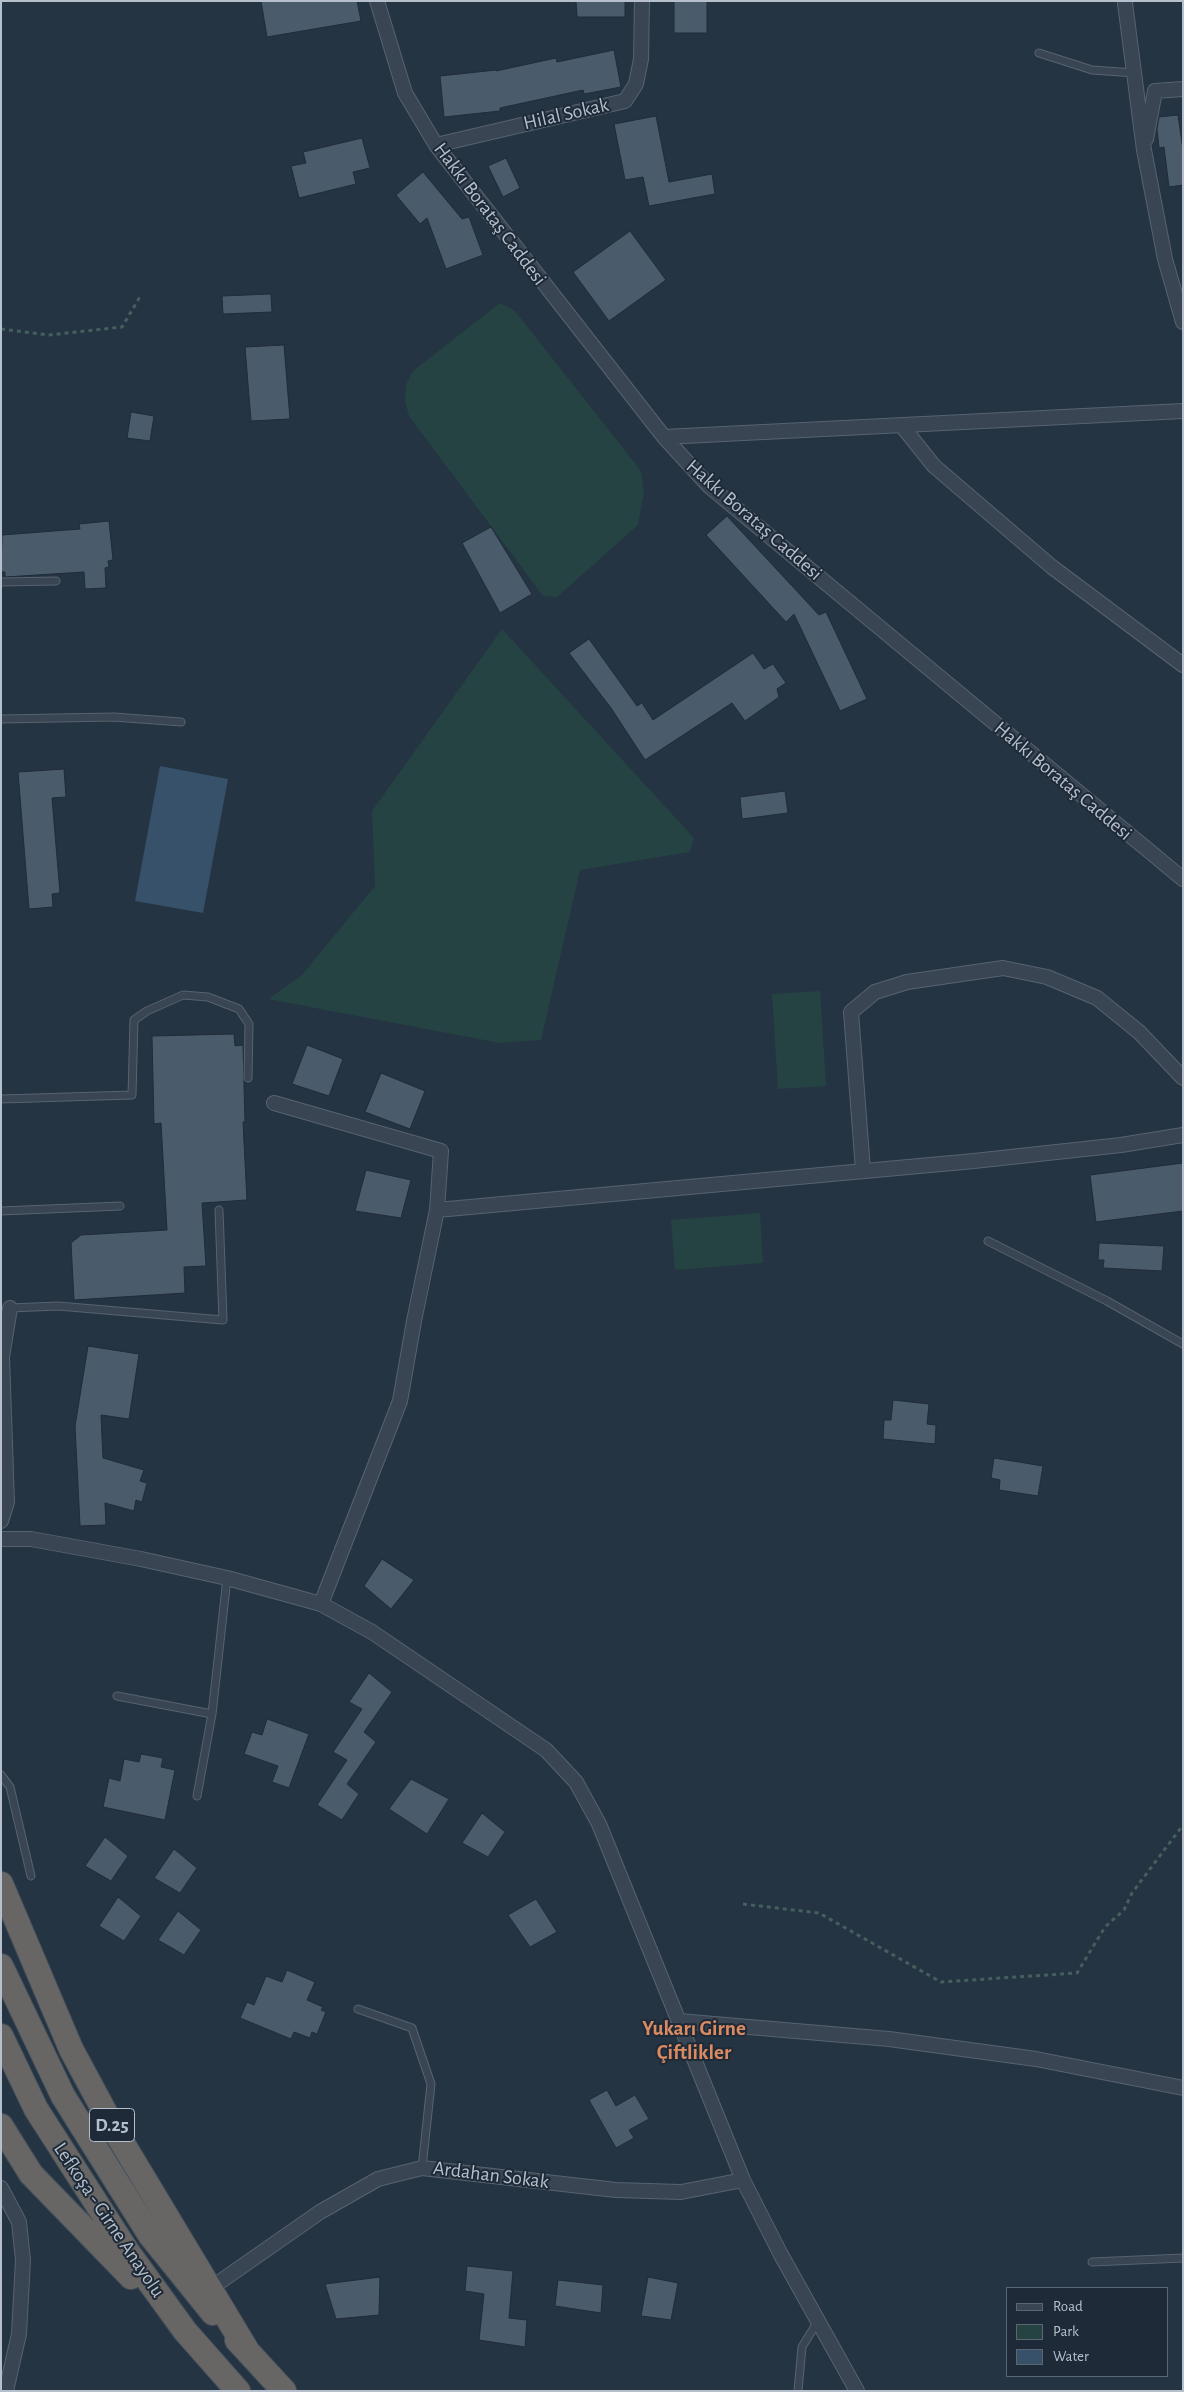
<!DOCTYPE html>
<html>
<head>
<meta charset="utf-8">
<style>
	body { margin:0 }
	#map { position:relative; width:1184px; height:2392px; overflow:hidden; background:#243442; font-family:"Alegreya Sans",sans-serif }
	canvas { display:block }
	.frame { position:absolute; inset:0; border:2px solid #b6c0cc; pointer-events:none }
	.legend { position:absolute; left:1006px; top:2287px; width:162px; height:90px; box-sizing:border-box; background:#1e2a37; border:1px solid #5b6673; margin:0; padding:6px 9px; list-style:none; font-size:15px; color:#b6c0cc }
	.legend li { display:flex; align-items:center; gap:10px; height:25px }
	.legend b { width:25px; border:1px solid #5b6673 }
</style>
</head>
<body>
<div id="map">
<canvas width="1184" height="2392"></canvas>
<div class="frame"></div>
<ul class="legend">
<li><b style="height:6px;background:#394552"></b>Road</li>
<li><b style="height:14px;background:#264343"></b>Park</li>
<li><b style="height:14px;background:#37516a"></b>Water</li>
</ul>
</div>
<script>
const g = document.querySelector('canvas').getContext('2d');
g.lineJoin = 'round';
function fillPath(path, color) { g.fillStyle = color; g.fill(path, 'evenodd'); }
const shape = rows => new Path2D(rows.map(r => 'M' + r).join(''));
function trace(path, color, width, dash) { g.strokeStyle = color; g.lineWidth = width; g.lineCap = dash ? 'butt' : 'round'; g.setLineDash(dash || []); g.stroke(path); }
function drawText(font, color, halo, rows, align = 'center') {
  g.font = font + ' "Alegreya Sans",sans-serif'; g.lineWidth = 4; g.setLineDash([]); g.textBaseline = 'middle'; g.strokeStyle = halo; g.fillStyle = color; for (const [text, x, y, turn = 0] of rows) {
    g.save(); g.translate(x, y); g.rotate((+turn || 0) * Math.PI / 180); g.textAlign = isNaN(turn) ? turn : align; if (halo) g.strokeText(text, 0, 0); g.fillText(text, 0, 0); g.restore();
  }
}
const green = shape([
	[500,303,515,311,641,471,644,493,638,525,557,597,543,596,409,416,405,401,406,385,413,371],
	[502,629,694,838,690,852,580,870,541,1040,500,1043,268,999,302,975,375,886,372,811],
	[820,991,826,1086,778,1089,772,994],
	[760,1213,763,1263,675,1270,671,1220]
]);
const water = shape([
	[160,766,228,779,203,913,135,901]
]);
const building = shape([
	[261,1,357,1,361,21,267,37,261,1],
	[576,1,625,1,625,17,577,17,576,1],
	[674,1,707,1,707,33,674,33,674,1],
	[614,50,621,87,584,94,583,90,500,108,500,111,444,117,440,76,496,70,496,71,556,58,557,62,614,50],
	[1178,115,1183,150,1183,185,1169,187,1164,147,1159,148,1157,129,1159,117,1178,115],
	[656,116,669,182,712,174,715,194,649,206,643,177,625,180,614,124,656,116],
	[362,138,370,168,353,172,356,184,299,198,291,166,306,163,303,152,362,138],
	[506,158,520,188,503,197,488,166,506,158],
	[423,172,462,219,469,217,483,255,446,269,427,218,420,224,396,195,423,172],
	[630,231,666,280,609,321,573,272,630,231],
	[271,294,272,312,223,314,222,296,271,294],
	[284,345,290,419,251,421,245,347,284,345],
	[131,412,154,416,150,441,127,438,131,412],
	[727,516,819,615,826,612,867,699,840,711,794,614,786,622,706,535,727,516],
	[109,521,113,560,108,561,109,567,105,568,106,588,85,589,84,572,5,577,5,572,1,572,2,535,80,529,79,524,109,521],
	[491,527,532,594,500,613,462,543,491,527],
	[589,639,637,706,642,703,653,720,753,653,764,669,773,664,786,683,777,689,779,697,745,721,732,703,645,760,611,708,569,653,589,639],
	[64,769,66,797,52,798,60,893,52,894,53,907,29,909,18,772,64,769],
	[785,791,788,813,742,819,740,797,785,791],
	[234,1034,235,1046,243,1045,245,1122,243,1122,247,1200,202,1203,206,1266,184,1267,185,1293,74,1300,71,1243,81,1235,167,1230,161,1123,154,1124,152,1036,234,1034],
	[307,1045,343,1059,329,1096,292,1084,307,1045],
	[381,1073,425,1091,410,1129,365,1112,381,1073],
	[1183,1163,1183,1211,1096,1222,1090,1175,1183,1163],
	[366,1170,411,1180,401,1218,355,1211,366,1170],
	[1099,1243,1164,1246,1162,1271,1103,1268,1104,1260,1098,1260,1099,1243],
	[88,1346,139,1354,129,1419,101,1415,103,1458,144,1470,140,1481,147,1483,142,1502,136,1500,134,1511,105,1503,106,1525,80,1526,75,1426,88,1346],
	[893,1400,929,1404,927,1424,936,1425,935,1444,883,1439,884,1420,891,1420,893,1400],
	[994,1458,1043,1466,1038,1496,999,1490,1000,1480,991,1478,994,1458],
	[382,1559,414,1580,391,1609,364,1586,382,1559],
	[369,1673,392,1692,364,1732,376,1742,347,1784,359,1794,342,1820,317,1805,347,1760,333,1752,362,1709,349,1702,369,1673],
	[267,1719,309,1734,289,1788,272,1782,278,1766,244,1754,252,1732,262,1735,267,1719],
	[141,1754,163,1758,161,1767,175,1770,165,1820,103,1807,109,1778,120,1781,124,1759,139,1762,141,1754],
	[411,1779,449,1799,427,1834,389,1809,411,1779],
	[482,1813,505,1832,488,1857,462,1843,482,1813],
	[105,1837,128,1856,111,1881,85,1866,105,1837],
	[174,1849,197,1868,180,1893,154,1878,174,1849],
	[118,1897,141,1916,124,1941,99,1926,118,1897],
	[536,1899,557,1932,530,1947,508,1915,536,1899],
	[178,1911,201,1930,184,1955,158,1940,178,1911],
	[287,1970,315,1982,307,2000,323,2007,321,2010,326,2012,317,2034,312,2032,310,2038,294,2032,291,2039,240,2018,247,2002,254,2005,266,1976,282,1982,287,1970],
	[607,2090,616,2106,635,2095,649,2119,629,2130,634,2138,616,2148,589,2100,607,2090],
	[467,2266,513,2271,509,2318,527,2320,525,2347,479,2340,484,2294,465,2291,467,2266],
	[380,2277,379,2315,336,2319,325,2284,380,2277],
	[648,2277,678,2283,671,2320,641,2316,648,2277],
	[558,2280,603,2285,601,2313,555,2306,558,2280]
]);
const path = shape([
	[1,329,49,335,122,327,141,295],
	[743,1904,819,1913,941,1982,1077,1973,1105,1927,1124,1910,1132,1893,1183,1825]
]);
const service = shape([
	[1039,53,1092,70,1135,73],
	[1,582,56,581],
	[1,719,114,717,181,722],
	[1,1099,132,1095,134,1020,147,1011,183,995,208,997,239,1009,249,1024,248,1078],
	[1,1211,120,1206],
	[988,1241,1107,1301,1183,1344],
	[10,1308,58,1306,223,1320,219,1210],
	[117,1696,212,1714],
	[1,1775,10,1787,31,1876],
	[197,1796,212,1714,227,1578],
	[358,2009,412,2028,431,2084,422,2168],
	[1092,2262,1183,2258],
	[798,2391,802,2347,818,2321]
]);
const minor = shape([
	[377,1,405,93,436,145,664,437,709,486,1183,879],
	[1125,3,1144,150,1165,259,1183,322],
	[1146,139,1155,91,1183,89],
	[436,145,625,101,636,84,641,59,642,1],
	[902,426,934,466,1052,567,1183,665],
	[664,437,1183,411],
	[274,1103,441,1151,437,1210,414,1321,400,1401,321,1604],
	[863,1170,851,1012,875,992,907,982,1003,968,1047,977,1097,998,1139,1032,1183,1078],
	[437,1210,974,1161,1121,1145,1183,1135],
	[1,1521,7,1502,2,1357,10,1308],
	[1,1539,31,1539,141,1559,227,1578,321,1604,372,1632,546,1750,576,1782,599,1824,743,2180,780,2253,857,2391],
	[679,2021,889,2039,1036,2059,1183,2088],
	[1,2188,19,2222,23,2260,19,2334,6,2391],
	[211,2288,320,2212,378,2179,422,2168,616,2190,681,2192,743,2180]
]);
const trunk = shape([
	[1,1884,71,2049,114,2129,248,2352],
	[1,1966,63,2096,150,2235,213,2313],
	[1,2036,36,2109,127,2251,185,2331,238,2391],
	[1,2126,31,2174,131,2277],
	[237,2340,284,2391]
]);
const shields = [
	[112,2125,45]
];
const shieldNames = [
	["D.25",112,2125]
];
const streetNames = [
	["Hilal Sokak",566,114,-13],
	["Hakkı Borataş Caddesi",490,214,53],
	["Hakkı Borataş Caddesi",754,520,41],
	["Hakkı Borataş Caddesi",1063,781,40],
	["Ardahan Sokak",491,2175,7],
	["Lefkoşa - Girne Anayolu",109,2220,56]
];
const neighbourhoodNames = [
	["Yukarı Girne",694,2029],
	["Çiftlikler",694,2053]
];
fillPath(green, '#264343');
fillPath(water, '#37516a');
fillPath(building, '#4a5b6b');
trace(building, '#202c39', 1);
trace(service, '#57636f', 9);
trace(minor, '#57636f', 16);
trace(trunk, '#44505c', 26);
trace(path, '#455f5f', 3, [4, 4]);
trace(service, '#394552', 7);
trace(minor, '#394552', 14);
trace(trunk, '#686664', 24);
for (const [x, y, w] of shields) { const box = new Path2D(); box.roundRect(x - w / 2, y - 16.5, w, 33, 4); g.fillStyle = '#1e2a37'; g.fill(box); trace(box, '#b6c0cc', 1); }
drawText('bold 19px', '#b6c0cc', null, shieldNames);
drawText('20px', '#b6c0cc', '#1e2a37', streetNames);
drawText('bold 21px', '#db8b61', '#1e2a37', neighbourhoodNames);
</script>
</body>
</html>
